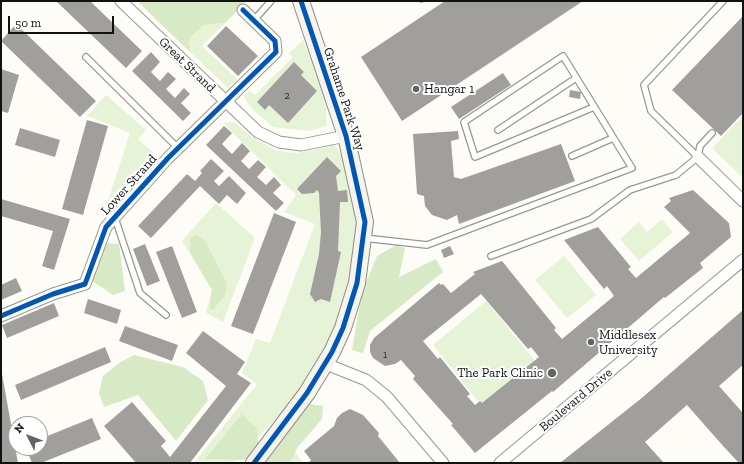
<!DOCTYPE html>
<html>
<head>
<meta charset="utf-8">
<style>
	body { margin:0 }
	#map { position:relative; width:744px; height:464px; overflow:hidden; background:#fdfcf7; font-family:"Zilla Slab",serif }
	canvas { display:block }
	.frame { position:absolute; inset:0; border:2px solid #111; pointer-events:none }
	.north { position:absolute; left:8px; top:416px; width:40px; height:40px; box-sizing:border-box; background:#fff; border:1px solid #a0a0a0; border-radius:50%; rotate:312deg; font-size:11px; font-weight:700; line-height:16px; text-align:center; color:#111 }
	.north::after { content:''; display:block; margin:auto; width:14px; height:18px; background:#646362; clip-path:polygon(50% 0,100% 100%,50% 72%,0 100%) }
	.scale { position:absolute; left:8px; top:16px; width:106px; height:18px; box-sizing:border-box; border:2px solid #111; border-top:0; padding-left:5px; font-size:12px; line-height:14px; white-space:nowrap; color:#111; -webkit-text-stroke:3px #fff; paint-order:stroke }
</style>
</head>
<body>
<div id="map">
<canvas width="744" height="464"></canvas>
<div class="frame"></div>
<div class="north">N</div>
<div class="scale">50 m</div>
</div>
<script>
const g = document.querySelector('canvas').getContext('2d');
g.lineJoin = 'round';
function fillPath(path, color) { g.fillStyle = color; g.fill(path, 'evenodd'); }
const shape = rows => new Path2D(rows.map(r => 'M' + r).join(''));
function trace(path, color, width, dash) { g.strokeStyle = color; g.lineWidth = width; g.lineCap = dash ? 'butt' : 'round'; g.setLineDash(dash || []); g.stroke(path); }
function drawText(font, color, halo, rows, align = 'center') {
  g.font = font + ' "Zilla Slab",serif'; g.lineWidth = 4; g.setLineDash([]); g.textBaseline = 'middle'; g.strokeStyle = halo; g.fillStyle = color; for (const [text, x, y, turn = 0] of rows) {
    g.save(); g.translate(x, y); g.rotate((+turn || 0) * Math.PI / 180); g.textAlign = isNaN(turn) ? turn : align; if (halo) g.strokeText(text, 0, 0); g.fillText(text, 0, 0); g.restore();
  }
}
const green = shape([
	[225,23,202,46,237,79,228,88,191,53,189,39,203,24],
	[303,40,325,93,327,126,308,131,273,127,250,107,244,96,249,90,255,95,292,58,289,53],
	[106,95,146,130,138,139,153,152,108,201,130,133,87,116],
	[743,116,743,178,712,148],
	[234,122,252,137,277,151,297,153,335,145,348,167,358,226,351,281,332,336,318,364,286,408,234,463,194,463,257,384,242,373,256,339,270,343,315,224,284,212,296,195,223,123],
	[216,203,255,238,223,322,206,313,212,290,182,241],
	[662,219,673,232,639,261,620,239,639,222,647,232],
	[564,256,596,295,567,318,535,280],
	[486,301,535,361,481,405,433,345],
	[295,452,303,463,290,463]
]);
const forest = shape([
	[137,1,247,1,225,23,203,25,189,39,191,53],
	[197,235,205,241,227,284,225,295,213,310,209,308,212,290,190,252,190,238],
	[105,243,119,244,125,291,113,295,92,281],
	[396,245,405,248,399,277,436,259,443,272,370,331,363,353,352,350,362,292,377,256],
	[134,355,183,367,203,381,208,400,176,441,138,395,104,407,99,393,103,376,119,363],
	[309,404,323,406,322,419,297,448,290,463,264,463],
	[242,414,257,429,258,443,245,460,205,459]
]);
const building = shape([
	[56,1,90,1,142,51,126,68],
	[417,1,427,1,421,3],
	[445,1,583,1,402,121,361,57],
	[743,16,743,113,721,136,672,90],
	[16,24,96,101,80,117,1,41],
	[226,26,258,56,238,76,207,46],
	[151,52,160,62,151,72,160,81,168,72,176,79,166,89,175,98,184,88,190,94,181,103,191,113,183,121,132,71],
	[294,62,304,72,301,75,317,91,288,123,269,105,265,110,257,102],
	[1,69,19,75,8,113,1,111],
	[503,73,511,85,459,119,451,107],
	[570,90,581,92,580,99,569,97],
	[87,120,108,126,83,215,62,209],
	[224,126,232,133,222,144,232,154,242,143,250,151,241,161,249,169,258,160,266,167,257,177,266,185,274,177,281,185,273,193,284,203,276,211,206,145],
	[20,128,60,140,55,157,15,145],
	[458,131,459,139,451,141,454,177,461,179,561,144,575,181,459,224,457,215,447,220,432,215,425,206,424,196,417,194,413,134],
	[327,157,341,171,336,176,338,191,347,190,348,202,340,202,338,251,341,252,330,302,321,299,315,302,310,294,319,254,321,232,319,193,317,190,314,193,302,194,297,189],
	[211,159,224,171,214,181,219,186,229,176,246,193,237,204,227,195,219,204,200,186,151,238,138,226,187,174,195,181,202,173,200,171],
	[693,190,729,223,731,237,700,263,703,268,665,298,664,297,553,392,552,391,475,453,451,425,453,424,413,379,415,376,401,360,395,364,385,366,373,358,370,352,370,345,374,338,439,283,441,285,443,284,451,293,475,274,473,272,502,261,556,328,554,330,562,339,614,296,607,286,604,289,564,240,598,227,631,267,628,269,636,278,690,233,664,207,671,201,669,198],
	[481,294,528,349,531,347,539,357,482,403,480,401,475,405,467,396,470,394,440,357,438,359,423,341],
	[1,199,70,219,54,270,42,266,53,231,1,216],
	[274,213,296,222,253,334,231,326],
	[145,244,160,281,147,286,133,249],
	[172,246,197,312,182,318,156,252],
	[450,246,454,254,444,258,441,250],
	[16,278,22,291,1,300,1,285],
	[88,299,121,310,117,324,84,313],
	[54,303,59,316,7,338,2,325],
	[743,310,743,365,719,386,743,413,743,463,739,463,724,447,687,405,645,442,664,463,560,463,643,397],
	[125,326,178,345,172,361,119,341],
	[203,331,245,362,237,374,251,383,190,463,136,463,104,426,132,402,166,441,161,446,170,457,226,386,186,353],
	[105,347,111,362,21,400,15,385],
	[2,374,18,463,1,463],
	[350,409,363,415,379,433,378,436,400,463,359,462,310,463,309,462,311,460,304,451,334,426,337,418,342,413],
	[92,418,101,439,41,463,32,463,26,448,40,448,40,439]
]);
const lane = shape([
	[254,20,271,1],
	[86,57,178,148],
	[498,130,576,78],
	[572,156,613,138],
	[698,157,651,111,644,85,723,1],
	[115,218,140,293,166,315],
	[364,238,427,245,632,168,563,56,464,122,475,157,594,107],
	[491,256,591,219,630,190,676,175,698,157,700,146,712,133]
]);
const street = shape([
	[121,1,258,132,279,142,301,145,346,136],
	[698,157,743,201],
	[1,316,53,294,85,284,106,227,168,158,276,52,275,41,243,10],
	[326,364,366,380,387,397,443,463],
	[500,463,743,260]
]);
const secondary = shape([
	[254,463,307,393,332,352,343,328,357,283,365,222,346,136,301,1]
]);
const cycleway = shape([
	[1,316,53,294,85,284,106,227,168,158,276,52,275,41,243,10],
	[254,463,307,393,332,352,343,328,357,283,365,222,346,136,301,1]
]);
const markers = [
	[416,89,4,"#646362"],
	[591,342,4,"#646362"],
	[552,373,5,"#646362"]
];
const numberNames = [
	["2",287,96],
	["1",385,355]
];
const streetNames = [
	["Great Strand",187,65,44],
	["Grahame Park Way",344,99,72],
	["Lower Strand",129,185,-48],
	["Boulevard Drive",576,400,-40]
];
const poiNames = [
	["Hangar 1",424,89],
	["Middlesex",599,335],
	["University",599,350],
	["The Park Clinic",543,373,"right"]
];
fillPath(green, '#e7f3d7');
fillPath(forest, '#d8eac5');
fillPath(building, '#a19f9c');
trace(lane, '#979795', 8);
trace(street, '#979795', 13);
trace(secondary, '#8e8d8b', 18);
trace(lane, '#fffffe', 5.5);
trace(street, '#fffffe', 11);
trace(secondary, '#f6f4eb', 16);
trace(cycleway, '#0057b8', 5);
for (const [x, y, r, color] of markers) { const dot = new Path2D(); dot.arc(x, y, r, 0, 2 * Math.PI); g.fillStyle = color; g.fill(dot); trace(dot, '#fff', 1.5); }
drawText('11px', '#353434', null, numberNames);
drawText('13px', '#111', '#fff', streetNames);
drawText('13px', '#111', '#fff', poiNames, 'left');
</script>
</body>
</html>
